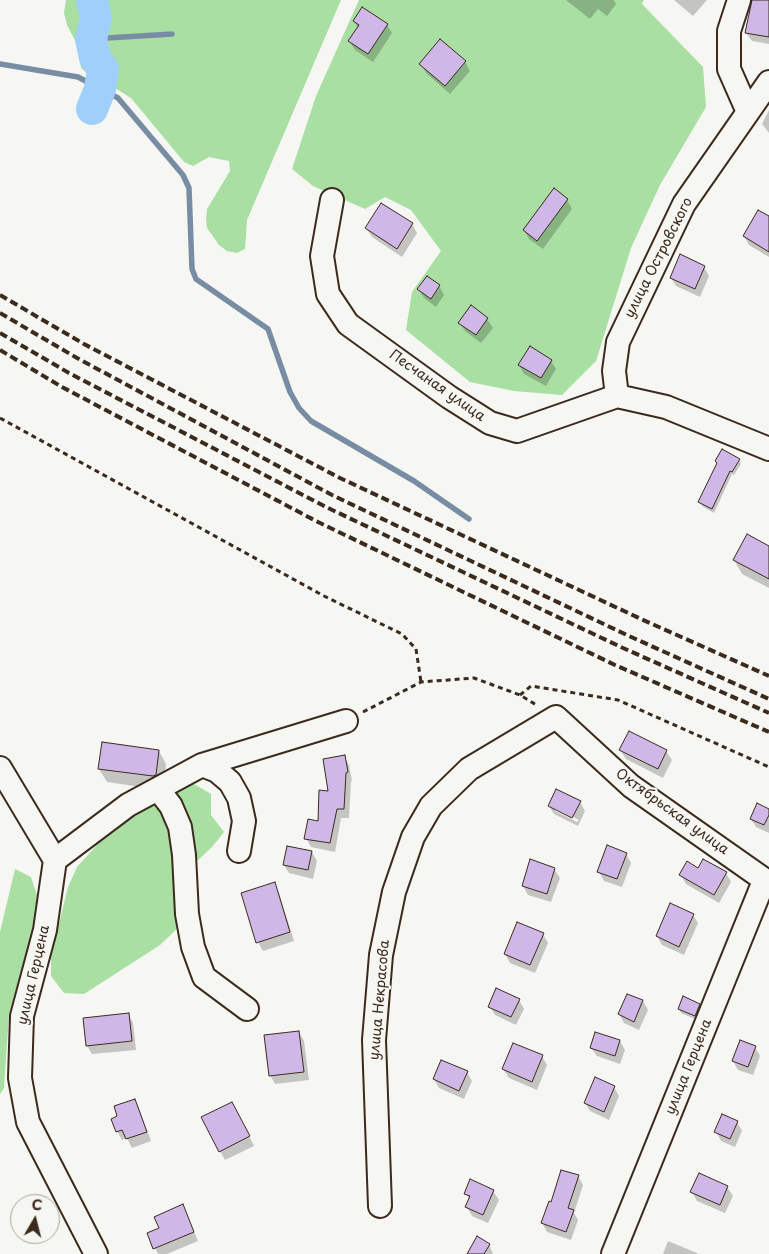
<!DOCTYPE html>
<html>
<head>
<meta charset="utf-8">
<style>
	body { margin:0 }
	#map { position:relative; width:769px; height:1254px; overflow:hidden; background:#f6f6f2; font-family:"Playpen Sans",sans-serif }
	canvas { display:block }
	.north { position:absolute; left:10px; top:1194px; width:50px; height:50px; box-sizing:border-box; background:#f6f6f2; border:1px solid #aba49d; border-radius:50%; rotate:8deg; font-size:14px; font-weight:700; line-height:20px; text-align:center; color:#3b2a1e }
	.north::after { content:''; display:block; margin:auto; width:18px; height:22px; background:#3b2a1e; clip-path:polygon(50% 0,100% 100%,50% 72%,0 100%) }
</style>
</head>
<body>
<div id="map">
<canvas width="769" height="1254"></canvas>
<div class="north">С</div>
</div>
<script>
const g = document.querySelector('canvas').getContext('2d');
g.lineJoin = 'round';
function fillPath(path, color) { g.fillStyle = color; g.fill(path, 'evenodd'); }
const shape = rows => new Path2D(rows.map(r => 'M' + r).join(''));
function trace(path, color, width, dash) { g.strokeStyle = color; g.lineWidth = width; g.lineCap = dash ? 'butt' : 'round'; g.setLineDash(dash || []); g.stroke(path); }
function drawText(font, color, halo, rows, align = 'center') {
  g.font = font + ' "Playpen Sans",sans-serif'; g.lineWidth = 4.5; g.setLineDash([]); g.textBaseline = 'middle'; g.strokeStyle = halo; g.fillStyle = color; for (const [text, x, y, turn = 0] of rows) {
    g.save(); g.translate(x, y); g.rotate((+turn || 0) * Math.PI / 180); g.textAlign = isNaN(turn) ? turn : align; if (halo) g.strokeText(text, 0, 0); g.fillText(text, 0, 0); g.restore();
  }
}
const green = shape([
	[66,0,341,0,247,220,245,249,237,253,227,251,219,245,207,228,206,219,207,209,230,171,229,161,209,157,193,166,184,162,131,98,115,88,106,87,81,68,80,50,67,25,64,13],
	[359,0,644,0,642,4,703,67,706,107,660,185,631,248,596,361,562,395,514,391,470,382,406,330,412,292,441,251,411,210,385,197,365,209,313,186,292,169,316,96],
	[194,784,211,794,211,815,224,832,212,847,197,861,192,903,184,922,160,945,84,994,64,993,51,976,51,956,68,887,77,867,105,836,137,808,174,789],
	[15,869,31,877,37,895,33,928,9,1014,4,1088,0,1094,0,932]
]);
const shadow = shape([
	[566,0,614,0,616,4,607,16,598,9,590,19],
	[674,0,707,0,693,16],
	[753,0,769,1,769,44,752,41,746,33],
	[354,21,387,25,392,33,373,62,355,50,350,42,358,28],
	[465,62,470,71,450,94,426,73,421,64],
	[769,110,769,133,762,124],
	[554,190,567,200,572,209,543,249,529,239,524,230],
	[382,204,412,224,417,233,402,257,372,237,366,228],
	[769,218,769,257,749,245,744,236],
	[704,267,709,276,700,297,676,286,671,278],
	[427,278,439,286,444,295,436,307,424,298,419,290],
	[471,307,487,319,493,328,481,343,465,331,460,323],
	[551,361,556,369,546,386,524,374,519,365],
	[739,460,741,464,734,475,732,474,714,513,702,506,700,502,718,465,716,461],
	[769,547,769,588,742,574,734,560],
	[629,733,666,751,672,760,663,778,626,759,620,750],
	[159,751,166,764,163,789,161,790,107,782,99,769],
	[344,756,349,765,352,781,351,781,349,818,341,818,335,852,311,847,306,838,319,822],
	[580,802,585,811,578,826,554,814,549,806],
	[555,808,579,820,577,822,555,811],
	[769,810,769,833,756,827,751,819],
	[288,847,312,852,317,861,313,879,289,873,284,865],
	[626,854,631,863,622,887,604,881,599,872],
	[554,869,560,878,551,902,528,895,523,886],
	[699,869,726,873,731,882,719,903,686,884,681,875],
	[274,884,279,893,294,941,263,951,258,942],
	[693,915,698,923,684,955,662,945,657,936],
	[543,934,548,943,535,973,510,963,505,954],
	[627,995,643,1001,648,1010,639,1030,624,1023,619,1014],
	[519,1000,524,1009,516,1025,495,1015,490,1007],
	[699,1005,702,1009,697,1020,681,1013,679,1009],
	[128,1014,133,1023,136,1050,92,1054,87,1046],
	[299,1032,304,1041,309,1080,275,1084,270,1075],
	[620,1041,625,1050,620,1064,597,1056,591,1048],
	[755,1047,760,1056,753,1075,738,1070,733,1061],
	[542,1056,547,1065,537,1090,509,1078,503,1069],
	[467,1072,472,1081,464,1099,439,1088,434,1079],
	[614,1087,619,1096,609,1120,590,1111,585,1103],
	[134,1100,139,1109,151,1141,132,1148,127,1138,122,1140,117,1131,119,1117],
	[237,1112,254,1146,225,1160,220,1151],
	[737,1122,742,1131,735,1147,721,1141,716,1132],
	[578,1176,583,1185,574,1213,578,1220,571,1240,547,1232,542,1223,551,1203],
	[727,1187,733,1196,725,1213,697,1201,692,1192],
	[493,1191,499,1200,488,1223,472,1216,467,1207,470,1200,466,1194],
	[187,1215,198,1241,167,1254,158,1254,155,1248],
	[668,1241,697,1253,698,1254,663,1254],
	[489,1244,493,1254,469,1254]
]);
const stream = shape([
	[91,39,172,34],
	[0,64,78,77,118,98,183,175,189,188,192,269,196,279,268,329,290,392,299,408,311,421,414,481,469,519]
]);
const river = shape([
	[92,109,100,89,103,69,95,58,91,39,96,18,92,0]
]);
const building = shape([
	[752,0,769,0,769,37,745,33,752,0],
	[362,7,388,24,368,54,348,41,359,25,353,21,362,7],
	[440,39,466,61,445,86,419,64,440,39],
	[554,188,568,199,537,241,523,230,554,188],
	[381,203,413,223,397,249,365,228,381,203],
	[758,210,769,216,769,252,743,236,758,210],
	[680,254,705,266,695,289,670,278,680,254],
	[427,276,440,285,431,299,417,289,427,276],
	[471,305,488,318,476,335,458,323,471,305],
	[530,346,552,360,541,378,518,365,530,346],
	[722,449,740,459,732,472,730,471,712,509,698,502,717,463,715,461,722,449],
	[747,534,769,546,769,579,733,560,747,534],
	[629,731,667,750,658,769,619,750,629,731],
	[102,742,159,750,156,775,153,776,98,769,102,742],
	[345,755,348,772,346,773,344,809,337,809,330,843,304,839,308,819,318,821,319,790,328,791,323,759,345,755],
	[556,789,581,801,572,818,548,806,556,789],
	[757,803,769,809,769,815,764,825,750,819,757,803],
	[607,845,627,853,617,879,597,872,607,845],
	[287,846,312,851,308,870,283,865,287,846],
	[530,859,555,868,547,894,522,886,530,859],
	[703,859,727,872,714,895,679,875,687,861,698,868,703,859],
	[275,882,290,932,256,943,241,893,275,882],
	[670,903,694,914,679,947,656,936,670,903],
	[517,922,544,933,530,965,504,954,517,922],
	[496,988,520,999,511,1017,488,1007,496,988],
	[627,994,643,1000,634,1022,618,1014,627,994],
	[683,996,700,1004,695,1016,678,1009,683,996],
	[129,1013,132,1041,86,1046,83,1018,129,1013],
	[299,1031,304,1072,269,1076,264,1035,299,1031],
	[595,1032,620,1040,615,1056,590,1048,595,1032],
	[740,1040,756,1046,748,1067,732,1061,740,1040],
	[513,1043,543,1055,532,1082,502,1069,513,1043],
	[441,1060,468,1071,459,1091,433,1079,441,1060],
	[595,1077,615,1086,604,1112,584,1103,595,1077],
	[135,1099,147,1132,126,1139,122,1130,116,1132,111,1119,117,1116,114,1106,135,1099],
	[232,1102,250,1136,219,1152,201,1117,232,1102],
	[722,1114,738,1121,730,1139,714,1132,722,1114],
	[561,1170,579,1175,568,1208,574,1210,566,1232,541,1223,549,1201,551,1202,561,1170],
	[699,1173,728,1186,720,1205,690,1192,699,1173],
	[470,1179,494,1190,483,1215,465,1207,470,1196,464,1194,470,1179],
	[183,1204,194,1232,153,1249,147,1233,159,1228,154,1217,183,1204],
	[477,1236,490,1244,484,1254,467,1254,477,1236]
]);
const path = shape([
	[0,418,324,596,402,634,416,649,421,682],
	[520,695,531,686,618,700,769,767],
	[363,712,421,682,474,678,520,695,538,706]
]);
const minor = shape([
	[739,0,729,31,729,69,748,112],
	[332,200,322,256,328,294,348,324,449,397,490,423,517,431,617,396,666,407,769,449],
	[617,396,614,371,618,342,684,204,769,82],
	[202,765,217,771,230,782,239,798,244,821,239,851],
	[0,768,55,860],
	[158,789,171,806,180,827,184,855,187,914,193,947,204,977,247,1009],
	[55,860,45,930,22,1016,20,1078,28,1122,96,1254],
	[55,860,128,805,202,765,346,721],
	[380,1206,374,1040,381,955,394,892,413,837,431,806,469,769,556,717,631,786,769,883],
	[613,1254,764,881]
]);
const rail = shape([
	[0,295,84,344,340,478,641,619,769,676],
	[0,313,77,358,332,495,629,636,769,699],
	[0,333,69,373,326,507,623,648,769,713],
	[0,350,62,387,318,522,615,665,769,732]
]);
const streetNames = [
	["улица Островского",659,258,-63],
	["Песчаная улица",437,386,35],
	["Октябрьская улица",672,812,36],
	["улица Герцена",34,975,-77],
	["улица Некрасова",380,1000,-85],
	["улица Герцена",689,1067,-68]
];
fillPath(green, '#a9dfa2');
fillPath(shadow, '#0003');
trace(stream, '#788da3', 5.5);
trace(river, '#a0cffc', 32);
fillPath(building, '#cfb8e7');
trace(building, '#3b2a1e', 1);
trace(minor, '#3b2a1e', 26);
trace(path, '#3b2a1e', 3, [5, 4]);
trace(minor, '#f6f6f2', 22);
trace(rail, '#3b2a1e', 4, [8, 4]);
drawText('14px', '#3b2a1e', '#f6f6f2', streetNames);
</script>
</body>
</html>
